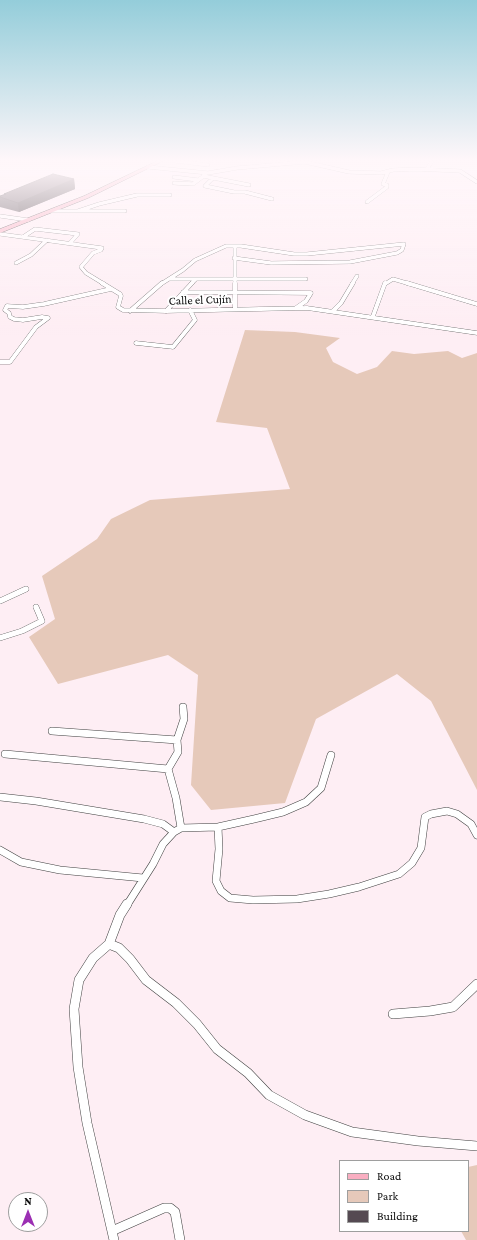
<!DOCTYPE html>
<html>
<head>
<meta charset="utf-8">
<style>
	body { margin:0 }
	#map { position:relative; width:477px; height:1240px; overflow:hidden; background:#feeef4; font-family:"Crimson Pro",serif }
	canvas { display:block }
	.legend { position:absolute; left:339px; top:1160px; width:130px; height:72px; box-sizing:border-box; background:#fff; border:1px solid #9e9e9e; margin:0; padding:5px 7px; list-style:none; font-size:12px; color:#0d0d0d }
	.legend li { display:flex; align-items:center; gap:8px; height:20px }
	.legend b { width:20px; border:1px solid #9e9e9e }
	.north { position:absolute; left:8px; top:1192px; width:40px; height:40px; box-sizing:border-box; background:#fff; border:1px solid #9e9e9e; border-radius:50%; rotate:0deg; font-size:11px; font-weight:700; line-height:16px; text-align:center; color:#0d0d0d }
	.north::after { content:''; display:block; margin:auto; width:14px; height:18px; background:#9b2fb3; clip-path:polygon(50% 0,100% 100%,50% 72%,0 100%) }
</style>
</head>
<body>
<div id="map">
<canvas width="477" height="1240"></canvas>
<ul class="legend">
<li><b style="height:5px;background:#f9aec1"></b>Road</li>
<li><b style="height:11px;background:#e6c9ba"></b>Park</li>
<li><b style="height:11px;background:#554a52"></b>Building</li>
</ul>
<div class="north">N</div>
</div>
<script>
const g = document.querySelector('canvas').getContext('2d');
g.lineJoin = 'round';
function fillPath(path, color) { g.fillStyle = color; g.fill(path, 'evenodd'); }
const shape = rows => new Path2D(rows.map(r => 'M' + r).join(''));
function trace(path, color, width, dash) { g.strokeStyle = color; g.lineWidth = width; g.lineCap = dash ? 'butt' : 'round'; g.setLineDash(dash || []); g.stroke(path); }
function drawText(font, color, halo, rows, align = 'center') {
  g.font = font + ' "Crimson Pro",serif'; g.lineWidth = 4; g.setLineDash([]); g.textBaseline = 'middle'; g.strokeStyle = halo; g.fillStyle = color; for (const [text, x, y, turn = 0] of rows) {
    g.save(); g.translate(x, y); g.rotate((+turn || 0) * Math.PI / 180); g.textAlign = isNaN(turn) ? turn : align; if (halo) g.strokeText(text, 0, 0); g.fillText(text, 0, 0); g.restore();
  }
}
const green = shape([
	[245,330,295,332,340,338,326,348,333,362,357,374,377,367,392,351,414,354,448,351,462,358,477,353,477,790,431,701,397,674,316,719,285,803,211,810,191,785,198,675,168,655,58,684,29,637,55,619,42,576,97,539,111,519,150,500,290,489,267,428,216,422],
	[477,1165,477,1240,466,1240,461,1231,468,1231,468,1167]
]);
const streetFar4 = shape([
	[175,161,208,165],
	[211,161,213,161],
	[148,167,208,173,237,168,305,162,349,172,381,173,393,170,415,169,460,171,477,182],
	[427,169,432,161],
	[203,176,249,185],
	[174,177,198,180],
	[212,179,205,186,234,192,245,192,272,199],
	[174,183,193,184,205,175],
	[367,202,387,187,387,185,383,184,388,172],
	[52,211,125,211],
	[78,211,99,204,137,195,170,195],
	[0,216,28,220],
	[0,234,102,248,101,250,93,253,81,267,86,273,104,284],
	[23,237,35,229,78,234,70,243],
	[235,246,235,284],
	[16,263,31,255,47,240],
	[169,279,306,279],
	[161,284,183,270,195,260,226,246,241,246,294,254,307,254,404,244,402,250,397,253,350,262,271,263,234,258],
	[191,284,196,279],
	[352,284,357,276],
	[385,284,393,279,410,284]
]);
const streetFar3 = shape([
	[102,283,120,294,121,296,118,307,123,310,166,311,307,308,477,333],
	[235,283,235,308],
	[407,283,477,304],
	[183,292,311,293,306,301,296,308],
	[130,311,162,283],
	[166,311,192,283],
	[333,311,341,303,353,283],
	[373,316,385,283],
	[136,343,173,347,195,320,190,310],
	[0,362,10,362,36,327,48,318,42,317,23,320,14,319,10,317,9,313,5,310,7,306,23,307,44,304,111,289]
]);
const streetFar2 = shape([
	[0,601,26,589],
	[0,638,22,631,42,621,36,607]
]);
const streetFar1 = shape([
	[52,731,177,740],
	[5,754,168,769],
	[0,797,36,801,144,819,163,824,174,832],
	[218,827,219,849,216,881,221,891,230,898,253,900,297,899,329,894,359,887,399,874,412,863,421,848,425,817,431,814,447,811,457,814,471,824,477,835],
	[181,828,176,798,168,769,178,752,177,740,184,719,183,707],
	[0,850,21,862,60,870,143,878],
	[127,905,153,864,163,844,174,832,181,828,218,827,254,819,283,812,306,802,321,788,331,755]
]);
const street = shape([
	[109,944,119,948,130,959,146,980,176,1003,197,1024,217,1049,248,1073,269,1095,305,1115,352,1132,418,1141,477,1146],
	[393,1014,430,1011,453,1007,477,984],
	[112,1231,164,1208,170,1208,175,1212,180,1240],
	[114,1240,87,1123,78,1067,74,1009,79,980,93,958,109,944,120,915,127,904]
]);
const secondary = shape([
	[157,161,163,161,88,198,0,233,0,229,84,196,157,161]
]);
const wall = shape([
	[74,179,75,189,19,212,0,207,0,196,4,195,4,194]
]);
const shadedWall = shape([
	[74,179,75,189,19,212,18,203]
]);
const building = shape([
	[53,174,74,179,18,203,0,197,0,196,6,194,4,194,53,174]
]);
const farStreetnames = [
	["Calle el Cujín",200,300,-2]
];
fillPath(green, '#e6c9ba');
trace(streetFar4, '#404040', 4);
trace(streetFar3, '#404040', 4.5);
trace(streetFar2, '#404040', 6);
trace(streetFar1, '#404040', 8);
trace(street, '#404040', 10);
trace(secondary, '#2f2f2f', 1);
trace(streetFar4, '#fff', 3.5);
trace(streetFar3, '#fff', 4);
trace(streetFar2, '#fff', 5.5);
trace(streetFar1, '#fff', 7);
trace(street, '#fff', 9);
fillPath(secondary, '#f9aec1');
fillPath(wall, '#494047');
fillPath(shadedWall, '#3c3439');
fillPath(building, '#554a52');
trace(building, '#3c3439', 1);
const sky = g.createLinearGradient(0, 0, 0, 335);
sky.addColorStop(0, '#94cdda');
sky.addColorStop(0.48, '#fff7fa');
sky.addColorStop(1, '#fff7fa00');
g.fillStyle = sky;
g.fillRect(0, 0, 477, 335);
drawText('12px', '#0d0d0d', '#fff', farStreetnames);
</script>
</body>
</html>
